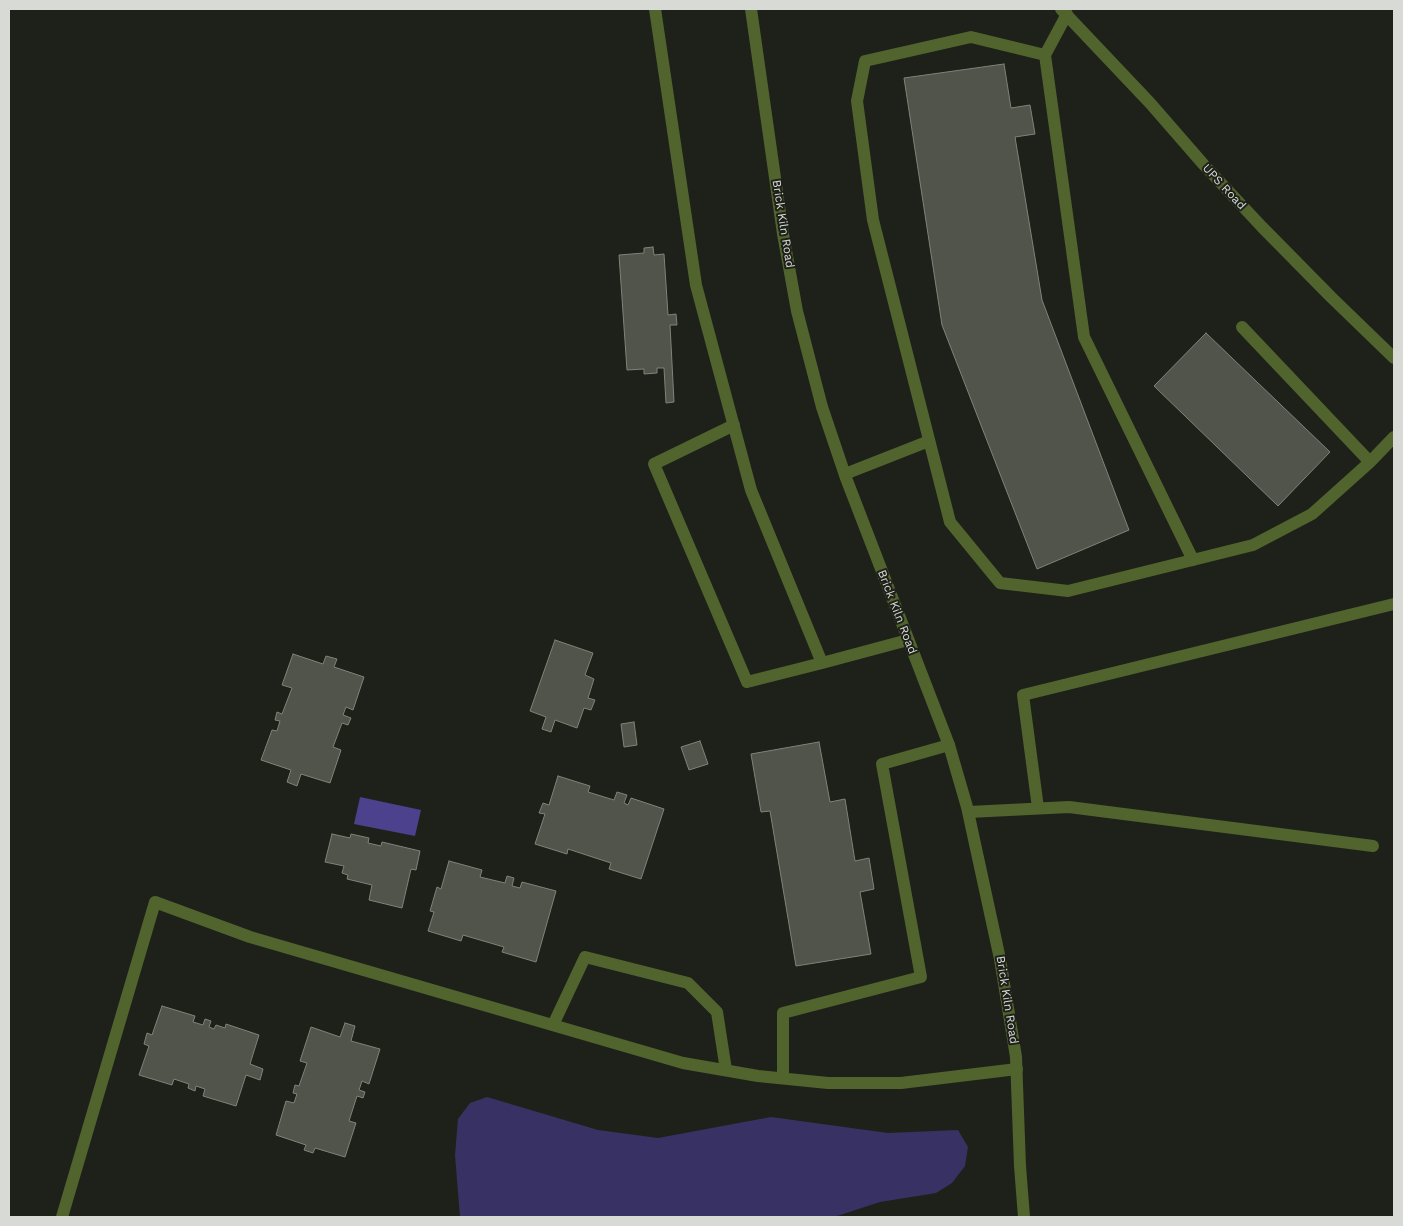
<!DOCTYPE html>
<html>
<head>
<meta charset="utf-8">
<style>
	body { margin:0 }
	#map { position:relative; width:1403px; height:1226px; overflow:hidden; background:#1e2119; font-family:"Work Sans",sans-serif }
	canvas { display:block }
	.frame { position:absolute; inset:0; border:10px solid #d8dad5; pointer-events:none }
</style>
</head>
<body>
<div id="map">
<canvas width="1403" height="1226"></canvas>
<div class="frame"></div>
</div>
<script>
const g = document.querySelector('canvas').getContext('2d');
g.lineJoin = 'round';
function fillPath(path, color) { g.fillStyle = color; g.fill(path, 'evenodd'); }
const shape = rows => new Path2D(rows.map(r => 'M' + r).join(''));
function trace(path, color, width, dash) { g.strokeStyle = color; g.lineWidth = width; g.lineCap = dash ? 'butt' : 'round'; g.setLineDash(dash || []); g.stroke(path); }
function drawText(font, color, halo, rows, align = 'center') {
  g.font = font + ' "Work Sans",sans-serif'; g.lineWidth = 4; g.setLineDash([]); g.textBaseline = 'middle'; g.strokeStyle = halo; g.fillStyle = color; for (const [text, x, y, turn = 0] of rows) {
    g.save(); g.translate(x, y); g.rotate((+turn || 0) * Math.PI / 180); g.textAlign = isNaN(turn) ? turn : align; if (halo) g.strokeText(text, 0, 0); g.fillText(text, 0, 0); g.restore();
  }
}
const green = shape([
	[487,1097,598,1130,658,1138,771,1117,888,1133,958,1130,968,1147,965,1166,952,1183,936,1193,880,1202,834,1217,460,1217,455,1155,458,1119,470,1103]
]);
const water = shape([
	[360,797,421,810,415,836,354,824]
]);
const building = shape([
	[1004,64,1011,108,1030,105,1035,134,1015,137,1042,300,1129,530,1037,569,942,325,904,78,1004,64],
	[653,247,654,255,664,254,668,315,676,314,677,325,670,325,674,402,666,403,664,368,657,368,657,373,644,374,644,369,627,370,619,255,644,253,644,248,653,247],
	[1206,333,1330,452,1278,506,1154,386,1206,333],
	[555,640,593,653,585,675,594,679,588,698,595,700,591,710,584,708,577,728,555,720,551,732,542,729,546,717,530,711,555,640],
	[293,654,323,664,326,656,337,659,334,667,364,677,353,710,346,707,343,715,351,718,348,725,342,723,333,747,341,750,330,783,301,774,297,786,287,782,291,770,261,760,272,730,277,731,280,721,275,720,277,712,282,714,292,688,282,685,293,654],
	[634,722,637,745,624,747,621,724,634,722],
	[700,741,708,764,689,770,681,747,700,741],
	[819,742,830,802,845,799,855,861,869,858,874,889,860,892,871,954,796,966,770,811,761,812,751,754,819,742],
	[558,776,590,786,588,792,614,800,617,792,627,795,624,803,628,805,631,798,664,809,641,879,609,869,611,863,568,849,567,854,535,844,545,814,539,813,543,803,549,805,558,776],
	[332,834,350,838,351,834,369,838,368,843,381,846,382,842,420,851,416,870,411,869,402,908,369,900,372,885,347,879,348,875,342,873,344,866,325,862,332,834],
	[449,861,482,870,480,877,505,883,507,876,514,878,512,886,520,888,522,882,556,891,536,962,502,952,504,947,463,935,461,941,428,931,434,912,430,911,437,887,441,889,449,861],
	[162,1006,195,1016,193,1022,203,1025,205,1019,211,1021,209,1027,214,1029,216,1025,225,1028,226,1024,259,1035,250,1064,263,1069,260,1080,246,1075,236,1106,203,1096,205,1089,196,1086,195,1091,188,1088,189,1084,174,1079,172,1085,139,1075,149,1046,144,1044,147,1033,152,1035,162,1006],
	[345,1023,355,1026,351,1041,380,1049,369,1084,362,1081,359,1090,365,1092,363,1098,357,1096,349,1121,356,1123,345,1157,315,1148,313,1153,304,1150,306,1145,276,1135,286,1101,294,1103,297,1094,293,1093,295,1085,299,1086,307,1063,300,1061,311,1027,340,1037,345,1023]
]);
const service = shape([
	[655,9,696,285,751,490,822,663,908,640],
	[1061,9,1150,103,1204,165,1262,227,1331,297,1394,358],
	[1067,14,1045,55,971,37,865,61,857,101,873,220,950,522,1000,583,1068,591,1253,545,1312,514,1370,462],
	[1045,55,1084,337,1193,560],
	[1242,327,1370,462,1394,437],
	[734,425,654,464,747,682,822,663],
	[845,474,929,441],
	[1038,808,1023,695,1394,604],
	[969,812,1069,807,1373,846],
	[553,1025,585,957,688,983,717,1012,726,1070],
	[783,1078,783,1013,921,977,882,764,949,745],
	[62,1217,155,902,250,937,683,1063,758,1076,828,1083,901,1083,1017,1069]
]);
const tertiary = shape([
	[751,9,783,234,797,311,822,407,846,478,949,745,967,807,1000,959,1016,1057,1020,1166,1024,1217]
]);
const streetNames = [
	["UPS Road",1224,187,47],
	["Brick Kiln Road",783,224,81],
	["Brick Kiln Road",897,612,69],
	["Brick Kiln Road",1007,1000,81]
];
fillPath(green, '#383164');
fillPath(water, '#4c418c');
fillPath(building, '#50544b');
trace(building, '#7f8379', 1);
trace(service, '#51642e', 12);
trace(tertiary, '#51642e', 12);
drawText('12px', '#d8dad5', '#1e2119', streetNames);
</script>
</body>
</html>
